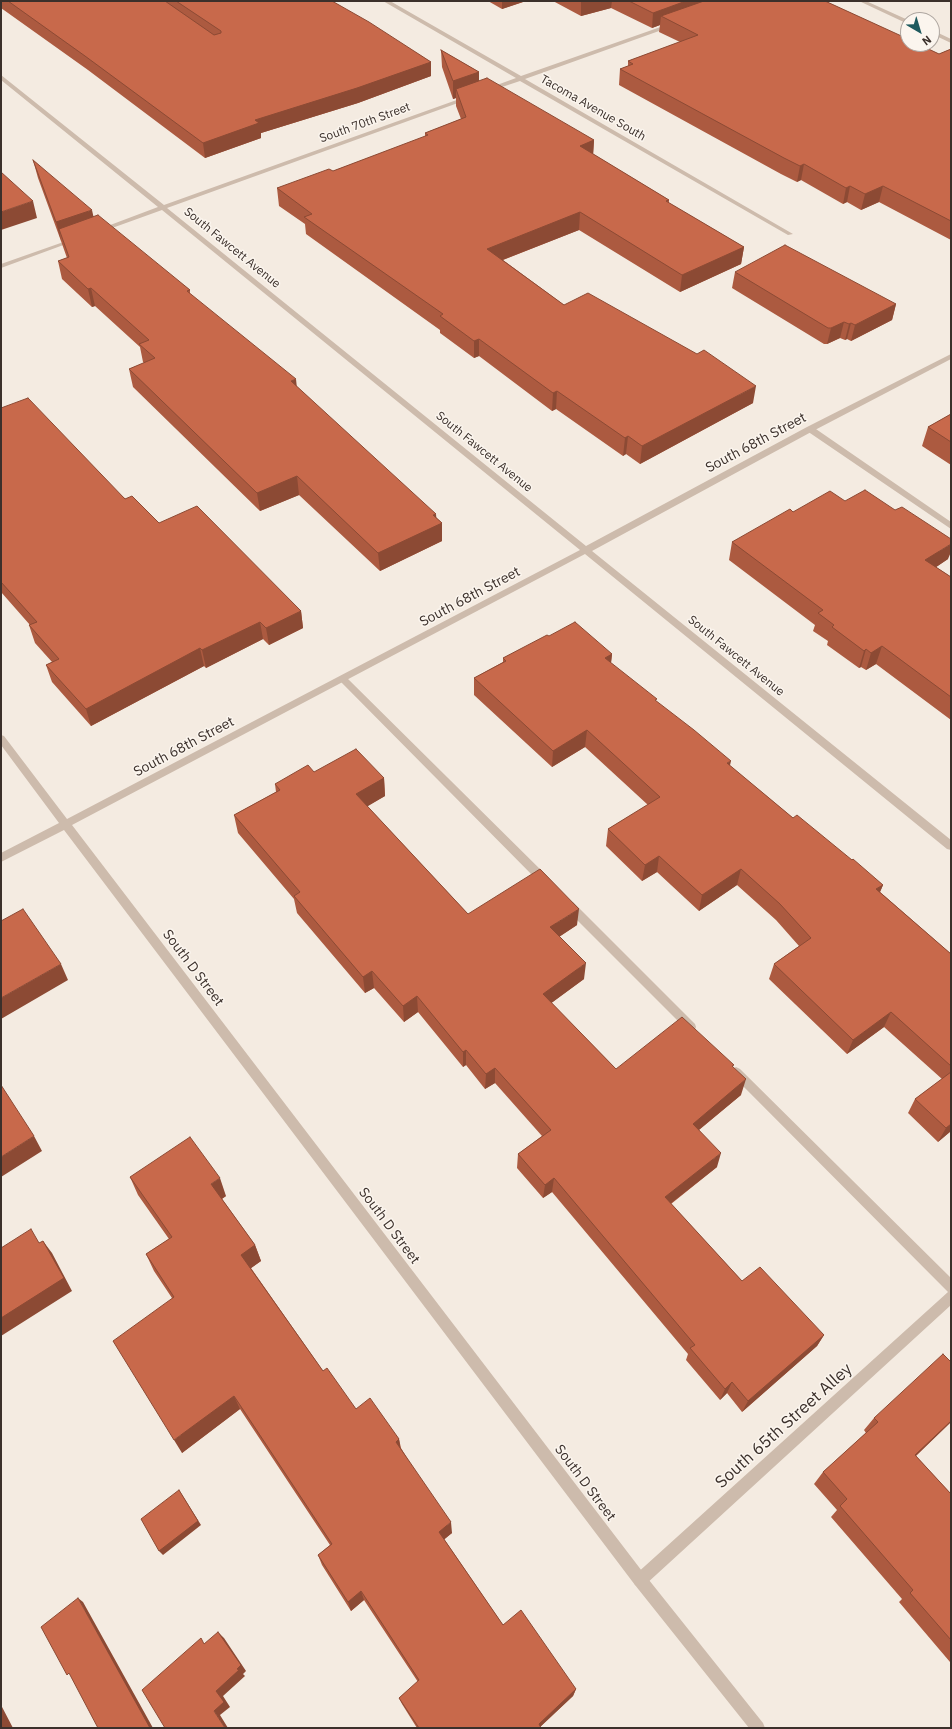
<!DOCTYPE html>
<html>
<head>
<meta charset="utf-8">
<style>
	body { margin:0 }
	#map { position:relative; width:952px; height:1729px; overflow:hidden; background:#f4ebe1; font-family:"IBM Plex Sans",sans-serif }
	canvas { display:block }
	.frame { position:absolute; inset:0; border:2px solid #3b302b; pointer-events:none }
	.north { position:absolute; left:900px; top:12px; width:40px; height:40px; box-sizing:border-box; background:#fbf5ee; border:1px solid #aea6a0; border-radius:50%; rotate:142deg; font-size:11px; font-weight:700; line-height:16px; text-align:center; color:#3b302b }
	.north::after { content:''; display:block; margin:auto; width:14px; height:18px; background:#1f5a5e; clip-path:polygon(50% 0,100% 100%,50% 72%,0 100%) }
</style>
</head>
<body>
<div id="map">
<canvas width="952" height="1729"></canvas>
<div class="frame"></div>
<div class="north">N</div>
</div>
<script>
const g = document.querySelector('canvas').getContext('2d');
g.lineJoin = 'round';
const shape = rows => new Path2D(rows.map(r => 'M' + r).join(''));
function fillPath(path, color) { g.fillStyle = color; g.fill(path, 'evenodd'); }
function trace(path, color, width, dash) { g.strokeStyle = color; g.lineWidth = width; g.lineCap = dash ? 'butt' : 'round'; g.setLineDash(dash || []); g.stroke(path); }
function drawText(font, color, halo, rows, align = 'center') {
  g.font = font + ' "IBM Plex Sans",sans-serif'; g.lineWidth = 3; g.setLineDash([]); g.textBaseline = 'middle'; g.strokeStyle = halo; g.fillStyle = color; for (const [text, x, y, turn = 0] of rows) {
    g.save(); g.translate(x, y); g.rotate((+turn || 0) * Math.PI / 180); g.textAlign = isNaN(turn) ? turn : align; if (halo) g.strokeText(text, 0, 0); g.fillText(text, 0, 0); g.restore();
  }
}
const service = shape([
	[807,427,813,427,951,522,951,529,807,431,807,427],
	[343,676,346,677,549,878,550,881,549,884,541,884,340,681,339,679,340,677,343,676],
	[569,901,573,902,695,1024,696,1027,695,1030,691,1032,687,1030,565,908,564,905,565,902,569,901],
	[736,1067,740,1069,951,1278,951,1305,645,1585,640,1587,635,1585,633,1580,635,1575,948,1292,732,1075,730,1072,732,1069,736,1067]
]);
const minor = shape([
	[383,1,390,1,521,76,669,24,673,24,673,26,525,79,793,234,788,235,520,81,490,91,486,91,486,89,516,78,383,1],
	[859,1,866,1,908,20,908,24,859,1],
	[932,30,951,39,951,43,932,34,932,30],
	[1,75,164,205,465,97,469,97,469,99,167,208,586,546,807,427,951,354,951,359,813,431,592,551,951,840,951,850,947,849,585,554,72,825,645,1575,763,1723,765,1728,749,1728,635,1585,64,830,1,862,1,853,59,823,1,745,1,735,4,736,67,819,580,550,162,210,101,232,97,232,97,230,158,207,1,80,1,75],
	[72,239,77,240,1,268,1,264,72,239]
]);
const wall = shape([
	[1,1,332,1,431,62,431,76,358,103,261,133,261,138,205,158,88,70,1,8],
	[488,1,526,1,502,9],
	[553,1,825,1,939,54,951,49,951,240,879,202,861,210,847,202,843,204,801,180,797,182,781,174,619,85,620,69,628,66,628,61,680,42,659,32,660,25,652,28,611,8,581,16],
	[441,50,479,72,479,81,594,140,593,154,669,200,669,203,744,247,741,264,680,292,579,230,503,260,564,305,753,403,640,464,626,454,623,456,556,409,552,411,479,356,474,358,440,333,440,330,306,234,305,224,279,206,277,188,333,171,425,137,425,133,461,119,456,106,456,98,453,99,442,67],
	[33,160,94,217,190,290,190,294,297,387,442,523,442,541,380,571,299,495,260,511,133,387,129,369,144,363,143,362,140,347,95,306,92,307,62,279,58,261,67,258,61,241,38,178],
	[735,272,896,304,892,320,851,341,847,339,845,340,840,338,827,344,824,344,732,288],
	[1,408,159,523,301,611,303,628,269,645,263,639,206,668,204,666,91,726,52,682,46,665,52,662,35,643,29,625,30,625,1,592],
	[951,414,951,465,922,446,928,427],
	[845,501,895,510,948,559,936,567,951,577,951,720,876,664,866,670,861,667,859,668,827,645,828,641,813,631,815,625,729,560,732,542,793,512],
	[549,636,612,654,611,663,657,702,730,766,793,818,883,885,880,892,951,954,951,1131,938,1142,908,1113,915,1099,942,1079,884,1027,847,1054,769,979,774,964,799,946,776,920,737,885,699,911,657,872,642,881,606,846,608,829,648,805,585,747,552,767,474,695,474,678,503,662,503,658],
	[314,772,384,778,385,796,367,806,468,914,577,925,559,937,584,979,551,1003,616,1069,733,1067,741,1095,699,1130,717,1167,671,1204,742,1281,824,1335,817,1346,742,1412,727,1393,720,1400,686,1360,688,1354,552,1192,543,1198,517,1168,518,1154,542,1136,495,1083,485,1089,466,1065,463,1067,418,1012,404,1022,374,988,365,993,297,913,294,899,238,833,234,815,276,792,275,784],
	[130,1177,226,1196,222,1199,255,1245,261,1261,251,1268,323,1371,356,1409,399,1439,401,1448,452,1533,444,1539,503,1625,576,1689,573,1696,540,1727,541,1728,417,1728,402,1704,399,1698,418,1682,364,1600,351,1611,322,1565,318,1555,330,1545,240,1409,182,1453,172,1298,154,1271,146,1254,169,1239,138,1195],
	[874,1418,951,1422,916,1456,951,1494,951,1662,950,1662,899,1602,902,1599,831,1517,837,1510,814,1484,823,1472,866,1433,864,1430]
]);
const shadedWall = shape([
	[502,1,526,1,502,9],
	[581,1,612,1,611,8,581,16],
	[686,1,727,1,661,16,660,25,652,28,653,13],
	[431,62,431,76,358,103,261,133,261,138,205,158,203,143,255,120],
	[479,72,479,90,456,89,456,98,453,99,453,81],
	[594,140,593,157,580,146],
	[804,164,801,180,797,182,800,166],
	[850,186,847,202,843,204,846,188],
	[883,186,879,202,861,210,865,194],
	[33,201,37,218,1,230,1,212],
	[92,210,96,228,59,229,61,241,56,222],
	[580,212,579,230,487,266,487,249],
	[744,247,741,264,680,292,682,275],
	[91,288,95,306,92,307,88,289],
	[896,304,892,320,851,341,855,325],
	[844,322,840,338,827,344,831,328],
	[851,323,847,339,845,340,849,324],
	[479,339,479,356,474,358,474,341],
	[296,379,298,398,291,381],
	[756,386,753,403,640,464,642,446],
	[557,391,556,409,552,411,553,393],
	[628,436,626,454,623,456,625,438],
	[297,476,299,495,260,511,257,493],
	[436,514,437,525,442,523,442,541,380,571,378,553,433,515],
	[951,544,951,552,948,559,920,578,925,560],
	[301,611,303,628,269,645,266,628],
	[260,622,263,639,206,668,202,650],
	[882,646,876,664,866,670,871,653],
	[200,648,204,666,91,726,86,709],
	[866,649,861,667,859,668,864,651],
	[612,654,610,671,605,658],
	[587,730,585,747,552,767,553,751],
	[731,761,727,778,727,763],
	[384,778,385,796,358,812,356,794],
	[659,856,657,872,642,881,645,865],
	[741,869,737,885,699,911,702,895],
	[883,885,876,901,876,889],
	[579,909,577,925,548,944,550,927],
	[586,963,584,979,542,1010,543,994],
	[61,964,68,980,1,1019,1,998],
	[372,971,374,988,365,993,363,977],
	[417,996,418,1012,404,1022,403,1006],
	[891,1012,884,1027,847,1054,853,1040],
	[466,1050,466,1065,463,1067,463,1052],
	[495,1068,495,1083,485,1089,486,1074],
	[746,1079,741,1095,689,1138,693,1124],
	[951,1124,951,1131,938,1142,946,1128],
	[34,1136,42,1151,1,1177,1,1157],
	[721,1153,717,1167,661,1211,665,1197],
	[220,1178,226,1196,217,1202,211,1184],
	[554,1178,552,1192,543,1198,545,1185],
	[43,1241,52,1253,72,1291,1,1336,1,1318],
	[255,1245,261,1261,247,1271,241,1255],
	[824,1335,817,1346,742,1412,748,1401],
	[732,1382,727,1393,720,1400,725,1389],
	[234,1396,240,1409,182,1453,174,1440],
	[951,1421,951,1422,904,1467,915,1455],
	[399,1439,401,1452,396,1442],
	[179,1490,201,1525,163,1555,159,1551],
	[451,1522,452,1533,440,1543,439,1532],
	[361,1591,364,1600,351,1611,348,1602],
	[78,1598,83,1602,153,1728,149,1728],
	[218,1632,224,1638,246,1671,243,1674,245,1676,223,1696,230,1707,220,1715,228,1728,225,1728,214,1711,216,1691,237,1669],
	[576,1689,573,1696,539,1728,539,1724],
	[1,1705,13,1728,1,1728]
]);
const building = shape([
	[8,1,165,1,214,35,221,33,221,31,176,1,332,1,369,22,431,62,357,88,255,120,259,123,203,143,85,56,8,1],
	[629,1,686,1,653,13,629,1],
	[704,1,825,1,908,39,908,44,918,44,939,54,951,49,951,221,883,186,865,194,850,186,846,188,804,164,800,166,784,158,620,69,633,64,628,61,698,35,661,16,704,1],
	[441,50,479,72,453,81,441,50],
	[487,78,594,140,580,146,669,200,666,201,744,247,682,275,580,212,487,249,564,305,588,293,697,354,704,350,756,386,642,446,628,436,625,438,557,391,553,393,479,339,474,341,440,316,443,314,304,217,312,214,277,188,329,169,333,171,428,135,425,133,466,117,456,89,487,78],
	[33,160,92,210,56,222,33,160],
	[1,172,33,201,1,212,1,172],
	[98,215,190,290,187,291,296,379,291,381,436,514,433,515,442,523,378,553,297,476,257,493,129,369,155,358,139,344,149,340,91,288,88,289,58,261,69,257,59,229,98,215],
	[785,245,896,304,855,325,851,323,849,324,844,322,831,328,828,328,735,272,785,245],
	[28,398,125,499,132,496,159,523,197,506,301,611,266,628,260,622,202,650,200,648,86,709,46,665,59,659,29,625,37,622,1,582,1,408,28,398],
	[951,414,951,442,928,427,951,414],
	[865,490,895,510,902,507,951,539,951,544,925,560,951,577,951,697,882,646,871,653,866,649,864,651,832,627,834,625,818,613,823,610,732,542,790,509,793,512,830,491,845,501,865,490],
	[575,622,612,654,605,658,657,699,655,700,694,730,731,761,727,763,793,818,797,815,852,860,853,859,883,885,876,889,951,954,951,1066,891,1012,853,1040,774,964,811,938,780,904,741,869,702,895,659,856,645,865,608,829,660,797,587,730,553,751,474,678,506,661,503,658,547,635,549,636,575,622],
	[356,749,384,778,356,794,468,914,540,869,579,909,550,927,586,963,543,994,616,1069,682,1017,734,1065,732,1066,746,1079,693,1124,721,1153,665,1197,742,1281,760,1267,824,1335,748,1401,732,1382,725,1389,690,1348,695,1345,554,1178,545,1185,518,1154,551,1130,495,1068,486,1074,466,1050,463,1052,417,996,403,1006,372,971,363,977,294,896,300,892,234,815,280,790,275,784,308,765,314,772,356,749],
	[23,909,61,964,1,998,1,921,23,909],
	[951,1072,951,1124,946,1128,915,1099,951,1072],
	[1,1085,34,1136,1,1157,1,1085],
	[190,1137,220,1178,211,1184,255,1245,241,1255,323,1371,327,1368,356,1409,370,1398,399,1439,396,1442,451,1522,439,1532,503,1625,521,1610,576,1689,539,1724,541,1728,419,1728,399,1698,419,1680,361,1591,348,1602,318,1555,332,1544,234,1396,174,1440,113,1341,174,1297,146,1254,172,1237,130,1177,190,1137],
	[31,1229,39,1243,43,1241,64,1278,1,1318,1,1248,31,1229],
	[943,1354,951,1362,951,1421,915,1455,951,1494,951,1640,910,1593,913,1590,840,1506,847,1499,823,1472,878,1422,874,1418,943,1354],
	[179,1490,198,1521,159,1551,141,1519,179,1490],
	[78,1598,150,1728,98,1728,69,1673,67,1675,41,1627,78,1598],
	[218,1632,241,1665,237,1669,239,1670,216,1691,224,1702,214,1711,225,1728,165,1728,142,1690,201,1638,204,1644,218,1632]
]);
const farStreetnames = [
	["Tacoma Avenue South",593,108,30],
	["South 70th Street",365,123,-20],
	["South Fawcett Avenue",232,248,39],
	["South Fawcett Avenue",484,452,39],
	["South Fawcett Avenue",736,656,39]
];
const streetNames = [
	["South 68th Street",756,443,-28],
	["South 68th Street",470,597,-28],
	["South 68th Street",184,747,-28],
	["South D Street",193,968,53],
	["South D Street",389,1226,53],
	["South D Street",585,1483,53]
];
const nearStreetnames = [
	["South 65th Street Alley",784,1426,-42]
];
fillPath(service, '#cdbbac');
fillPath(minor, '#cdbbac');
fillPath(wall, '#ac5a40');
fillPath(shadedWall, '#8c4a34');
fillPath(building, '#c8694b');
trace(building, '#8c4a34', 1);
drawText('12px', '#3b302b', '#fbf5ee', farStreetnames);
drawText('14px', '#3b302b', '#fbf5ee', streetNames);
drawText('17px', '#3b302b', '#fbf5ee', nearStreetnames);
</script>
</body>
</html>
